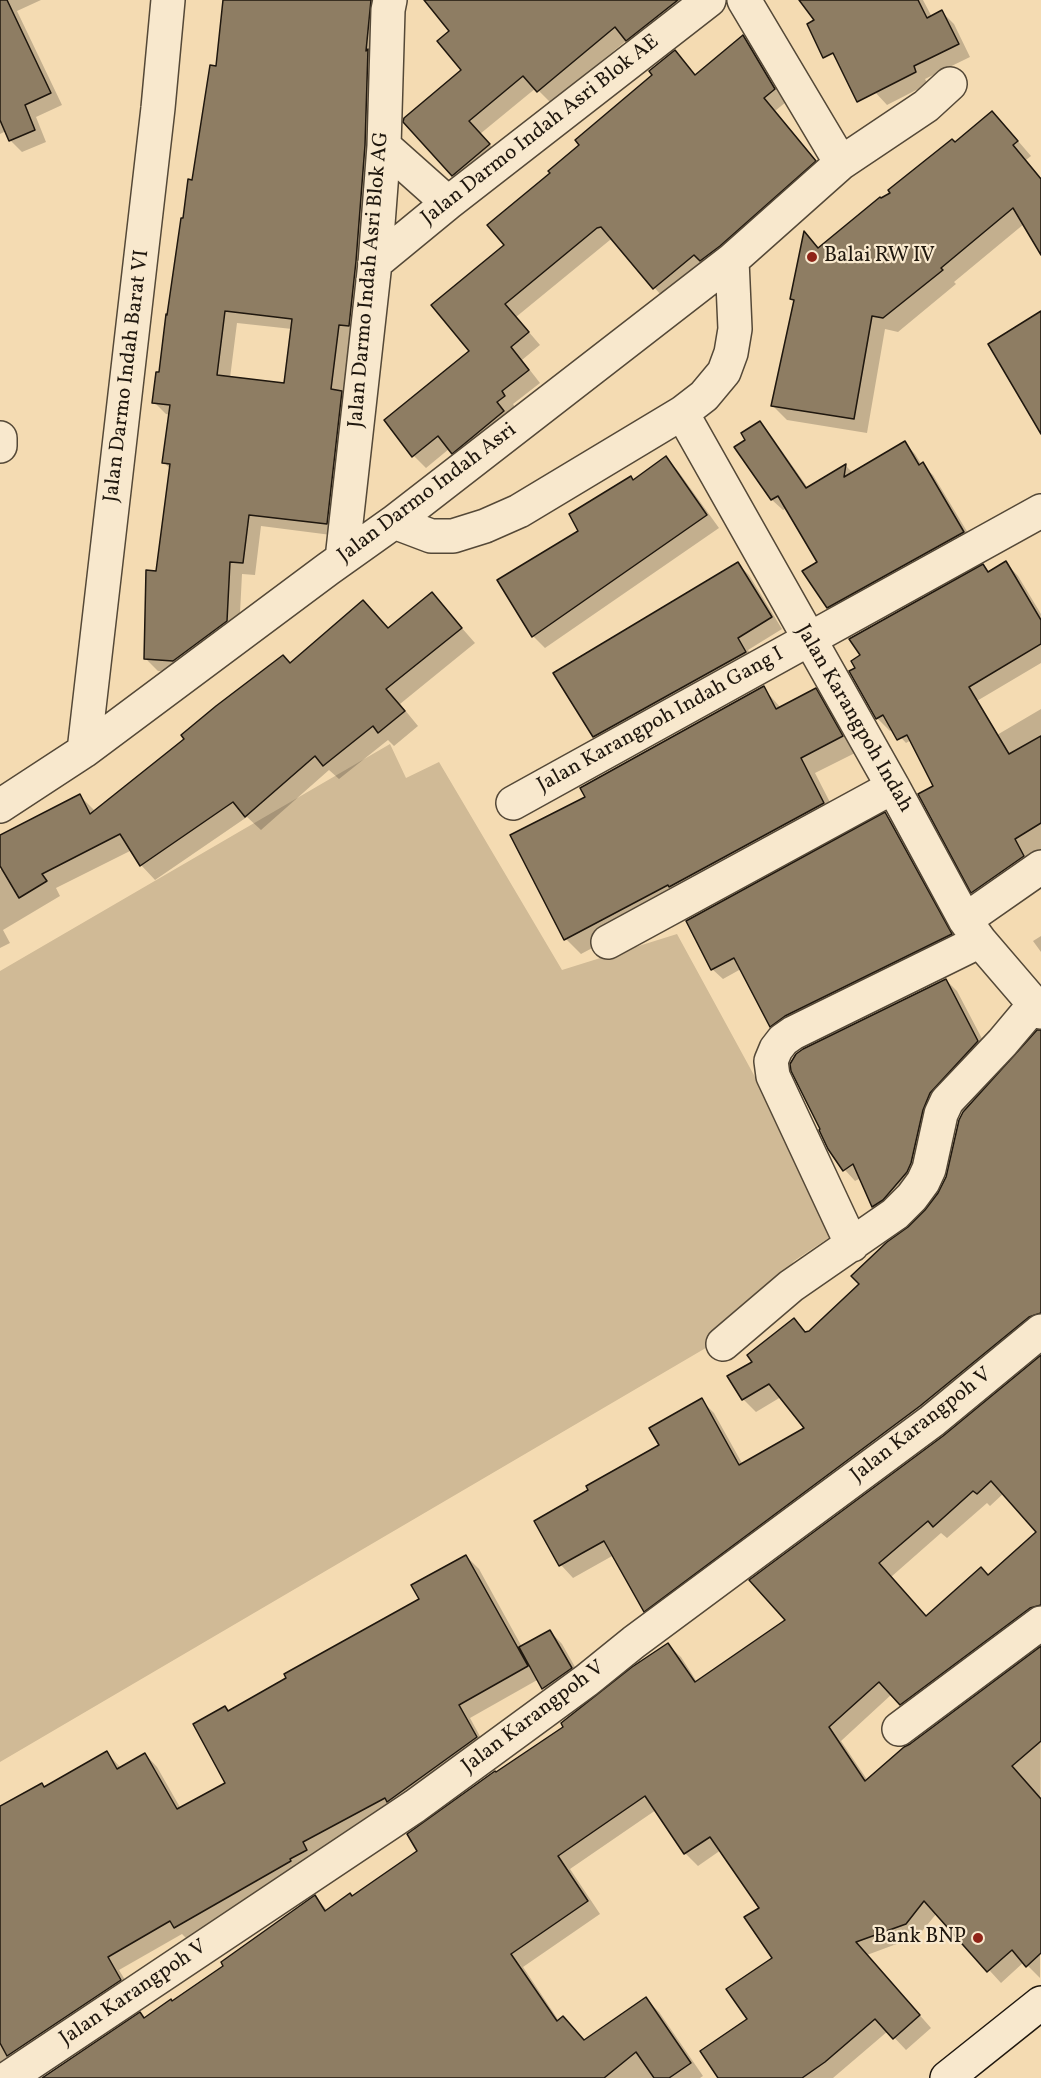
<!DOCTYPE html>
<html>
<head>
<meta charset="utf-8">
<style>
	body { margin:0 }
	canvas { display:block; background:#f4dbb2 }
</style>
</head>
<body>
<canvas width="1041" height="2078"></canvas>
<script>
const g = document.querySelector('canvas').getContext('2d');
g.lineJoin = 'round';
function fillPath(path, color) { g.fillStyle = color; g.fill(path, 'evenodd'); }
const shape = rows => new Path2D(rows.map(r => 'M' + r).join(''));
function trace(path, color, width, dash) { g.strokeStyle = color; g.lineWidth = width; g.lineCap = dash ? 'butt' : 'round'; g.setLineDash(dash || []); g.stroke(path); }
function drawText(font, color, halo, rows, align = 'center') {
  g.font = font + ' Vollkorn,serif'; g.lineWidth = 4.5; g.setLineDash([]); g.textBaseline = 'middle'; g.strokeStyle = halo; g.fillStyle = color; for (const [text, x, y, turn = 0] of rows) {
    g.save(); g.translate(x, y); g.rotate((+turn || 0) * Math.PI / 180); g.textAlign = isNaN(turn) ? turn : align; if (halo) g.strokeText(text, 0, 0); g.fillText(text, 0, 0); g.restore();
  }
}
const green = shape([
	[390,744,406,778,439,762,562,970,677,934,839,1231,794,1261,733,1332,0,1762,0,971]
]);
const shadow = shape([
	[0,0,41,0,17,11,62,105,36,117,46,142,22,152,10,140,6,131,0,134],
	[225,0,383,0,380,63,343,394,354,404,339,536,261,526,255,575,242,574,239,633,186,673,158,671,146,659,171,470,164,462,170,415,166,414,154,402,184,220,217,68],
	[237,323,292,329,285,385,230,378],
	[427,0,691,0,639,52,627,40,551,103,536,88,480,134,501,157,465,188,405,121,463,71,451,32],
	[808,0,923,0,932,17,942,12,954,24,970,57,925,79,928,84,887,105,875,92],
	[743,37,755,49,786,102,775,111,827,174,666,301,613,239,610,240,516,317,540,345,522,360,540,383,513,404,516,409,465,465,449,449,426,468,414,456,471,351,506,245,687,65,696,76],
	[1006,127,1031,156,1026,160,1041,178,1041,252,1024,224,954,282,956,284,898,332,885,329,867,433,787,420,773,406,795,302,791,299,805,234,819,248,955,144],
	[760,423,770,434,808,488,846,466,853,473,905,443,915,454,922,465,933,475,974,543,839,618,828,607,819,562,787,508,783,510,772,500,736,448,747,440],
	[666,458,678,471,719,528,545,648,533,636,580,531,634,481],
	[1006,563,1018,576,1041,614,1041,663,906,743,893,729,890,731,877,718,857,668,983,566,990,573],
	[738,564,749,575,782,629,748,650,756,663,605,747,594,737,556,673],
	[432,594,475,643,400,704,418,726,394,746,388,740,339,779,329,770,261,830,247,817,155,880,141,865,132,850,56,888,60,896,3,930,10,943,0,948,0,870,3,868,0,863,0,837,80,796,96,812,291,665,389,629],
	[763,688,781,708,815,690,830,705,857,752,815,773,838,818,581,954,566,939],
	[1041,709,1041,865,985,904,973,892,935,787,929,775],
	[885,814,895,825,961,944,782,1036,771,1026,741,969,723,979,712,969],
	[1041,936,1041,952,1033,941],
	[946,980,957,991,989,1052,922,1174,884,1217,873,1206,861,1178,855,1181,845,1170,829,1148],
	[1041,1032,1041,1330,657,1623,645,1611,614,1555,573,1578,561,1565,536,1521,590,1490,661,1446,701,1400,714,1413,743,1465,807,1429,781,1397,756,1412,743,1399,755,1362,794,1320,807,1333,861,1284,927,1211],
	[1041,1357,1041,1622,913,1717,892,1694,841,1741,868,1781,1041,1648,1040,1978,1024,1962,1001,1983,937,1913,918,1936,867,1955,931,2028,906,2050,888,2031,833,2078,720,2078,749,2020,774,1958,761,1908,721,1850,698,1866,685,1853,656,1810,570,1869,600,1914,523,1967,559,2021,563,2018,585,2041,646,1999,659,2012,703,2076,700,2078,44,2078,172,2003,225,1966,315,1897,328,1911,352,1897,419,1851,496,1774,565,1727,668,1645,681,1657,697,1682,787,1620,944,1437],
	[1004,1493,1038,1532,988,1576,927,1617,891,1577,941,1533,947,1538,987,1503,990,1506],
	[466,1556,479,1569,522,1647,550,1631,562,1644,583,1681,556,1701,544,1688,539,1679,470,1718,488,1751,188,1940,182,1934,119,1970,133,1993,0,2078,0,1817,107,1753,121,1768,145,1754,157,1767,181,1809,227,1783,229,1712,421,1600]
]);
const building = shape([
	[0,0,7,0,51,93,25,105,35,130,9,141,0,120,0,0],
	[223,0,371,0,366,51,368,49,365,145,356,261,349,326,339,325,331,389,342,391,327,524,249,515,243,563,230,562,227,621,173,661,144,659,146,570,156,571,170,464,162,463,170,405,152,403,156,372,159,372,166,314,167,315,181,218,183,218,188,179,192,180,210,65,216,66,223,0],
	[225,311,292,319,284,383,217,375,225,311],
	[424,0,678,0,626,41,615,27,537,92,523,76,469,121,490,144,452,176,403,122,404,118,461,70,437,41,449,31,424,0],
	[799,0,918,0,927,18,942,10,959,44,914,66,916,72,857,102,833,53,823,58,807,24,814,20,799,0],
	[743,35,775,89,764,98,816,161,720,246,700,261,694,255,653,289,601,227,597,228,505,304,529,332,511,347,529,370,502,391,505,396,497,402,504,411,452,454,438,436,412,457,384,420,469,351,431,305,504,245,487,225,550,173,548,171,579,145,575,140,652,75,649,71,675,50,695,75,743,35],
	[992,111,1018,141,1013,145,1041,179,1041,255,1013,208,941,268,943,270,883,318,872,316,854,419,771,406,794,300,790,299,804,231,818,248,880,197,881,198,890,193,888,190,952,139,955,142,992,111],
	[1041,311,1041,434,988,344,1041,311],
	[760,421,806,488,846,464,844,477,905,441,919,465,923,462,964,532,827,608,802,571,817,562,778,496,771,500,734,447,745,440,741,433,760,421],
	[666,456,707,515,532,637,497,580,578,531,569,514,631,476,633,480,666,456],
	[1006,561,1041,620,1041,644,969,687,1009,754,1041,736,1041,823,1015,839,1024,856,971,893,918,794,933,786,907,735,897,740,883,715,876,719,849,671,855,668,851,661,860,655,849,639,983,564,988,572,1006,561],
	[738,562,772,617,738,638,746,652,593,737,553,673,738,562],
	[432,592,462,628,386,689,405,711,378,733,373,726,323,766,315,756,245,817,233,802,140,866,120,834,42,874,47,881,19,898,0,866,0,835,80,794,90,814,184,739,181,735,216,706,283,655,290,663,363,600,388,628,432,592],
	[764,686,776,709,816,688,843,736,801,758,824,803,669,887,668,885,564,940,510,835,585,797,580,788,764,686],
	[885,812,952,934,785,1016,770,1027,734,958,711,970,686,921,885,812],
	[946,979,978,1041,930,1093,923,1110,911,1163,907,1172,883,1200,872,1207,853,1164,843,1171,828,1149,819,1130,820,1129,791,1071,790,1064,796,1054,803,1049,946,979],
	[1037,1030,1041,1030,1041,1313,1029,1317,920,1406,644,1612,604,1541,559,1566,534,1521,588,1490,586,1486,659,1445,649,1428,702,1398,739,1465,804,1428,769,1384,742,1400,727,1376,752,1362,747,1355,794,1318,805,1332,809,1331,859,1284,851,1276,887,1242,908,1227,925,1210,938,1193,946,1177,959,1120,963,1112,1037,1030],
	[1041,1355,1041,1605,1030,1608,900,1705,879,1682,829,1727,865,1781,904,1747,910,1744,1041,1646,1041,1741,1012,1766,1041,1799,1041,1953,1026,1967,1012,1950,987,1972,924,1901,906,1924,856,1942,920,2015,893,2039,875,2019,825,2062,802,2078,718,2078,700,2051,747,2019,726,1989,772,1958,744,1917,759,1908,710,1837,684,1854,645,1796,558,1856,588,1901,511,1954,557,2021,563,2016,584,2040,646,1997,691,2063,669,2078,654,2078,636,2052,604,2078,42,2078,140,2012,144,2018,171,1999,172,2001,223,1966,221,1962,315,1895,325,1911,350,1893,352,1896,417,1851,407,1834,495,1771,496,1772,563,1727,561,1723,632,1667,668,1643,695,1682,785,1620,749,1580,943,1436,1041,1355],
	[991,1481,1036,1532,988,1575,981,1567,926,1616,879,1563,928,1521,933,1527,973,1491,977,1494,991,1481],
	[466,1555,528,1666,459,1705,477,1737,387,1802,385,1798,303,1842,307,1850,290,1859,291,1861,174,1928,170,1921,108,1957,121,1980,7,2056,0,2043,0,1806,42,1783,44,1787,107,1751,117,1769,145,1753,177,1809,225,1783,193,1724,225,1706,228,1711,286,1678,284,1674,419,1599,411,1585,466,1555],
	[550,1630,572,1668,542,1689,519,1647,550,1630]
]);
const minor = shape([
	[744,0,841,163],
	[384,146,448,203],
	[375,263,448,203,709,0],
	[682,413,893,787,965,920,980,941,1041,1012],
	[0,438,0,446],
	[394,522,431,536,453,536,485,526,519,511,682,413,704,396,724,372,731,353,735,329,732,260],
	[342,559,375,263,384,146,388,10,390,0],
	[84,751,158,108,168,0],
	[513,803,1041,511],
	[0,806,84,751,328,569,394,522,732,260,841,163,926,106,950,84],
	[965,920,1041,867],
	[608,942,893,787],
	[852,1245,773,1076,771,1061,776,1049,783,1040,793,1033,980,941],
	[723,1344,791,1286,895,1214,912,1197,923,1182,929,1169,941,1114,947,1101,1002,1043,1033,1006],
	[899,1729,1041,1623],
	[8,2078,415,1806,587,1680,634,1642,932,1421,1041,1331]
]);
const secondary = shape([
	[947,2078,1041,2003]
]);
const markers = [
	[812,257,6,"#8f2418"],
	[978,1938,6,"#8f2418"]
];
const streetNames = [
	["Jalan Darmo Indah Asri Blok AE",541,131,-38],
	["Jalan Darmo Indah Asri Blok AG",370,280,-85],
	["Jalan Darmo Indah Barat VI",128,376,-83],
	["Jalan Darmo Indah Asri",428,494,-37],
	["Jalan Karangpoh Indah",853,719,60],
	["Jalan Karangpoh Indah Gang I",661,721,-29],
	["Jalan Karangpoh V",922,1426,-38],
	["Jalan Karangpoh V",534,1718,-37],
	["Jalan Karangpoh V",134,1994,-34]
];
const poiNames = [
	["Balai RW IV",824,257],
	["Bank BNP",966,1938,"right"]
];
fillPath(green, '#d0ba96');
fillPath(shadow, '#0003');
fillPath(building, '#8e7d63');
trace(building, '#1f170e', 1.5);
trace(minor, '#544837', 36);
trace(secondary, '#1f170e', 36);
trace(minor, '#f8e8cd', 33);
trace(secondary, '#f8e8cd', 33);
for (const [x, y, r, color] of markers) { const dot = new Path2D(); dot.arc(x, y, r, 0, 2 * Math.PI); g.fillStyle = color; g.fill(dot); trace(dot, '#f8e8cd', 2); }
drawText('21px', '#1f170e', '#f8e8cd', streetNames);
drawText('21px', '#1f170e', '#f8e8cd', poiNames, 'left');
</script>
</body>
</html>
